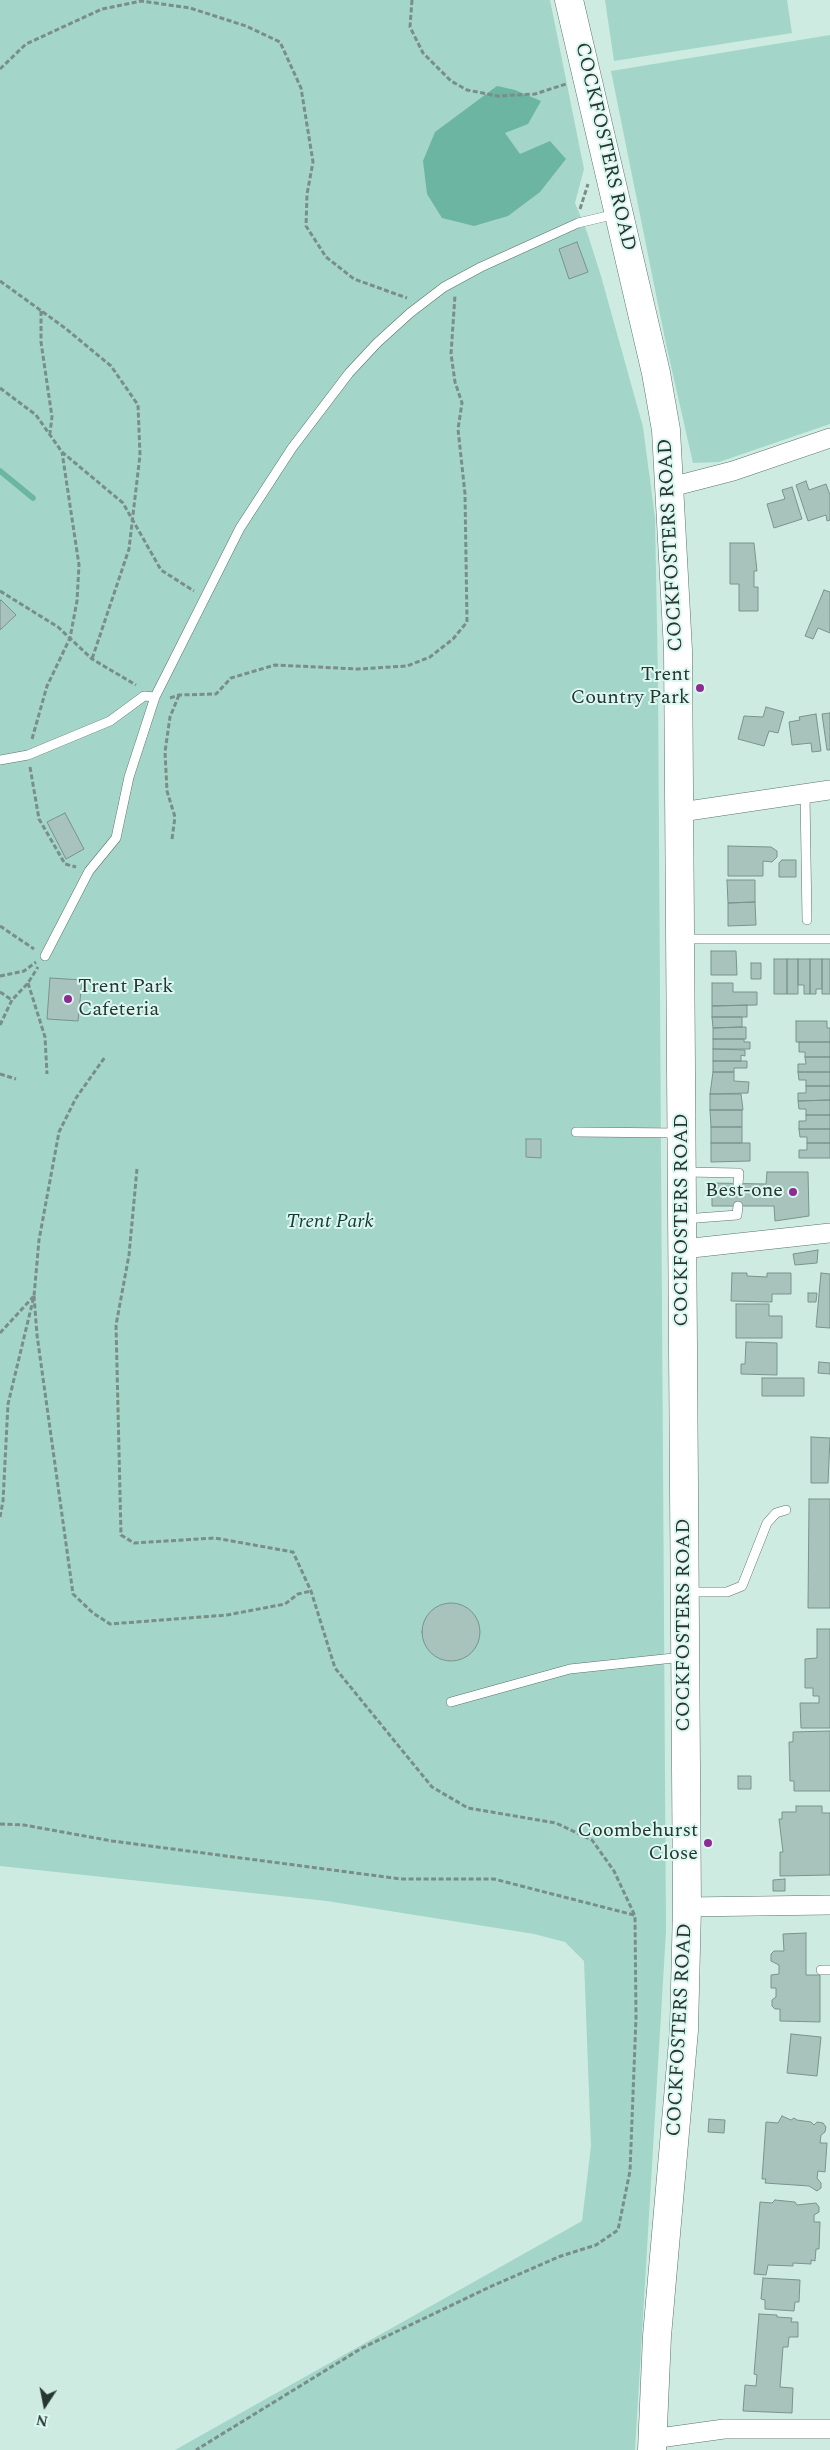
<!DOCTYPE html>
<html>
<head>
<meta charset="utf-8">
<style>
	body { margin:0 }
	#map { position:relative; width:830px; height:2450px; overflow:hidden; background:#ceebe2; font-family:Spectral,serif }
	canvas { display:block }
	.north { position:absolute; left:20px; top:2380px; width:50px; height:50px; -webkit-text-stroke:4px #dbf8f0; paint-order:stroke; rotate:191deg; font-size:14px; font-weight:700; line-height:20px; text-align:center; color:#293531 }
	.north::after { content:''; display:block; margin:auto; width:18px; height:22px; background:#293531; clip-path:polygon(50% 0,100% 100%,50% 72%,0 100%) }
</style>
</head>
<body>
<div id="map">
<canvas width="830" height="2450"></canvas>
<div class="north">N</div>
</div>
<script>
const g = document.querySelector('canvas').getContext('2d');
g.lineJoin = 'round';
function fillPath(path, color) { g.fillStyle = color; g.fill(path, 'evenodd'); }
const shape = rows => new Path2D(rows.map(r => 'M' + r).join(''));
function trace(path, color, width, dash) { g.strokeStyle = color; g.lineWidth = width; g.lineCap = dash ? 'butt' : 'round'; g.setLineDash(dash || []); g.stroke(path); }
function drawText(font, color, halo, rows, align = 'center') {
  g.font = font + ' Spectral,serif'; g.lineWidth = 4; g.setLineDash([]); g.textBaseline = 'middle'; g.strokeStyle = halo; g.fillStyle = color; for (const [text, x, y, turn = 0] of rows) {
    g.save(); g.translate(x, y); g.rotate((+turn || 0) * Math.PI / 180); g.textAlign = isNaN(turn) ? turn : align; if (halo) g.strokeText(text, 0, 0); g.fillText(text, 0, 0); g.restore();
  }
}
const green = shape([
	[0,0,550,0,584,169,575,203,587,232,601,276,643,427,655,518,658,680,666,1931,635,2450,175,2450,582,2221,591,2146,584,1961,565,1942,534,1934,327,1901,0,1866],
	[605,0,787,0,792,33,614,61],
	[830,35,830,424,719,462,693,463,666,344,611,71]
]);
const water = shape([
	[497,86,515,90,541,101,528,124,505,133,520,154,550,141,566,159,540,192,508,216,474,226,442,218,427,194,423,161,435,132]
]);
const stream = shape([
	[0,471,33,498]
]);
const building = shape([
	[577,242,588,272,569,279,559,249,577,242],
	[806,481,809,490,826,484,830,495,830,520,827,521,826,515,808,521,796,485,806,481],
	[792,487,802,519,774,528,767,504,785,499,782,490,792,487],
	[730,543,754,543,757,571,754,571,754,587,758,587,758,611,739,611,739,584,730,584,730,543],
	[824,590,830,592,830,633,818,628,813,639,805,636,824,590],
	[1,600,16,615,0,630,0,601,1,600],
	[766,707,784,712,778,733,769,731,764,746,738,739,744,716,763,717,766,707],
	[830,713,830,750,827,750,822,714,830,713],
	[816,714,821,751,812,752,811,743,792,745,789,722,800,720,799,717,816,714],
	[65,813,84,849,66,859,47,822,65,813],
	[728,846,771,847,777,851,777,857,772,862,763,861,763,876,728,876,728,846],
	[782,860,796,860,796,877,779,877,779,863,782,860],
	[727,880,755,880,755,902,728,903,727,880],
	[755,902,756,925,728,926,728,903,755,902],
	[711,951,736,951,737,975,711,975,711,951],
	[774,959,787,959,787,994,774,994,774,959],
	[787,959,798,959,798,994,787,994,787,959],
	[798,959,810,959,810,994,804,994,804,985,798,985,798,959],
	[810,959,822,959,822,989,816,989,816,994,810,994,810,959],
	[822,959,830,959,830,994,822,994,822,959],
	[751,963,761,963,761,979,751,979,751,963],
	[50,978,82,980,78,1021,47,1019,50,978],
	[712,983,733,983,733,992,757,992,757,1005,712,1006,712,983],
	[747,1005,747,1017,712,1017,712,1006,747,1005],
	[712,1017,742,1017,742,1027,713,1028,712,1017],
	[796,1021,827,1021,827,1028,830,1028,830,1042,796,1042,796,1021],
	[742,1027,746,1027,746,1039,713,1039,713,1028,742,1027],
	[713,1039,744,1039,744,1042,750,1042,750,1049,713,1049,713,1039],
	[799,1042,830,1042,830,1057,805,1057,805,1052,799,1052,799,1042],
	[713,1049,745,1050,745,1056,741,1055,741,1061,713,1061,713,1049],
	[805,1057,830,1057,830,1072,798,1072,798,1064,806,1064,805,1057],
	[713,1061,747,1061,747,1068,734,1068,734,1072,713,1072,713,1061],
	[713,1072,734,1072,734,1081,749,1082,748,1093,710,1094,713,1072],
	[798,1072,830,1072,830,1086,806,1086,806,1080,799,1080,798,1072],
	[806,1086,830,1086,830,1100,798,1101,798,1093,806,1093,806,1086],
	[710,1094,741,1094,743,1110,710,1110,710,1094],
	[830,1100,830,1115,806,1115,806,1109,799,1109,798,1101,830,1100],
	[710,1110,742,1110,742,1127,711,1127,710,1110],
	[806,1115,830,1115,830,1129,799,1129,799,1121,806,1121,806,1115],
	[711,1127,742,1127,742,1143,711,1143,711,1127],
	[799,1129,830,1129,830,1143,807,1143,807,1137,800,1137,799,1129],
	[526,1139,541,1139,541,1158,526,1157,526,1139],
	[711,1143,750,1143,750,1161,711,1162,711,1143],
	[807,1143,830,1143,830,1158,799,1158,799,1150,807,1150,807,1143],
	[767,1172,808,1172,809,1216,775,1221,774,1206,712,1206,712,1183,766,1184,767,1172],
	[818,1250,817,1263,795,1265,793,1254,818,1250],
	[732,1273,747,1273,747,1276,767,1277,767,1273,791,1273,791,1294,772,1294,772,1302,731,1301,732,1273],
	[821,1273,830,1274,830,1328,816,1327,821,1273],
	[808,1293,817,1293,816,1302,808,1302,808,1293],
	[736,1304,769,1304,769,1316,782,1316,782,1338,736,1338,736,1304],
	[746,1342,777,1343,777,1375,741,1374,741,1364,745,1364,746,1342],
	[819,1362,830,1363,830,1374,818,1373,819,1362],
	[762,1378,804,1378,804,1396,762,1396,762,1378],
	[811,1437,830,1438,828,1483,811,1483,811,1437],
	[809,1499,830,1499,830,1608,808,1608,809,1499],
	'422 1632a29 29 0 1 1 58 0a29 29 0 1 1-58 0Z',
	[817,1629,830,1629,830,1728,801,1728,800,1703,819,1703,819,1696,813,1696,813,1688,805,1688,805,1659,817,1658,817,1629],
	[830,1731,830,1791,794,1791,794,1781,790,1781,789,1742,793,1742,793,1732,830,1731],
	[738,1776,751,1776,751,1789,738,1789,738,1776],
	[796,1806,822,1806,822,1813,830,1813,830,1875,780,1876,780,1852,783,1852,779,1819,782,1819,782,1812,796,1812,796,1806],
	[785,1879,785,1891,773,1891,773,1880,785,1879],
	[806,1933,806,1975,820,1975,820,2022,780,2021,780,2009,775,2009,772,2006,772,2000,776,1997,776,1988,771,1988,771,1975,779,1974,779,1965,771,1961,771,1954,774,1951,784,1951,783,1934,806,1933],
	[791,2034,821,2037,817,2076,787,2073,791,2034],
	[782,2116,791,2120,794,2118,797,2120,811,2122,814,2125,817,2122,823,2123,826,2127,825,2132,821,2135,820,2143,827,2143,825,2172,818,2171,817,2178,821,2183,821,2188,817,2191,809,2186,765,2183,766,2179,762,2179,766,2122,778,2123,782,2116],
	[709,2119,725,2120,724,2133,708,2132,709,2119],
	[775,2200,795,2202,797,2205,816,2203,819,2207,819,2212,814,2215,814,2222,820,2222,819,2249,816,2249,815,2261,811,2260,811,2264,793,2263,793,2266,768,2265,766,2275,754,2274,760,2202,772,2203,775,2200],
	[763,2278,800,2280,799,2302,795,2302,794,2311,765,2309,765,2300,761,2299,763,2278],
	[759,2314,777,2315,777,2317,792,2318,791,2322,798,2322,798,2337,789,2337,788,2347,783,2347,780,2387,793,2388,792,2413,743,2411,745,2385,756,2386,757,2375,754,2374,759,2314]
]);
const path = shape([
	[412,0,410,27,423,53,451,81,467,90,498,96,535,94,566,84],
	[0,69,26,44,102,9,141,1,190,8,246,26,280,42,301,88,313,162,307,194,306,226,326,257,354,279,407,298],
	[580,209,588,184],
	[0,281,65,328,111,366,138,405,140,455,129,549,92,659],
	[41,311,41,342,52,417,50,433],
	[0,388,36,415,62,452,123,503,161,570,194,591],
	[0,591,58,627,92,659,136,685],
	[170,698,179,695,216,694,231,678,275,665,358,669,407,666,430,657,453,639,467,622,465,494,458,429,462,403,455,382,451,354,455,295],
	[32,739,47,686,70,638,77,601,79,565,62,452],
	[30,767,39,819,65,864,76,867],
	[172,839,175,817,167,791,165,752,170,717,179,695],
	[0,926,34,949],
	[0,976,24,971,36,962],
	[28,983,45,1037,47,1074],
	[0,992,12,1000],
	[0,1025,12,1000,28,983,38,967],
	[0,1074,16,1079],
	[137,1169,129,1255,116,1325,121,1535,134,1543,215,1538,293,1552,311,1591,335,1668,432,1787,468,1808,556,1823,592,1840,614,1871,635,1916,636,2018,630,2171,618,2230,596,2245,561,2256,494,2285,362,2348,196,2450],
	[34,1296,37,1335,73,1594,93,1613,110,1624,227,1615,285,1604,298,1594,311,1591],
	[0,1333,33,1297],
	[0,1517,3,1501,8,1404,34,1296,39,1240,59,1132,76,1098,105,1057],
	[0,1824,24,1825,112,1841,401,1879,494,1879,634,1915]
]);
const service = shape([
	[0,760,28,755,110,721,144,696,155,697],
	[805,794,807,920],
	[684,939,830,939],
	[45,956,89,871,116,838,129,777,155,697,240,528,292,448,349,373,377,343,410,313,444,287,481,267,578,223,616,214],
	[576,1132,679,1133],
	[685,1172,739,1173,738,1184],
	[684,1219,737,1215,738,1206],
	[688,1592,727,1592,742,1586,767,1523,776,1513,786,1510],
	[451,1702,570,1669,683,1657],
	[821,1970,830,1970]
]);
const minor = shape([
	[671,487,733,471,830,438],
	[681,812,830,790],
	[683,1249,830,1233],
	[687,1907,830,1905],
	[652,2439,724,2429,830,2429]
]);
const primary = shape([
	[569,0,656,373,666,430,678,650,687,1907,684,2030,657,2336,652,2450]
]);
const markers = [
	[700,688,5,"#8e2b92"],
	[68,999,5,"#8e2b92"],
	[793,1192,5,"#8e2b92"],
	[708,1843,5,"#8e2b92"]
];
const streetNames = [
	["COCKFOSTERS ROAD",604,147,77],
	["COCKFOSTERS ROAD",672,545,-93],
	["COCKFOSTERS ROAD",683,1220,-90],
	["COCKFOSTERS ROAD",685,1625,-90],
	["COCKFOSTERS ROAD",681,2030,-87]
];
const poiNames = [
	["Trent",690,676],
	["Country Park",690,699],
	["Trent Park",78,988,"left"],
	["Cafeteria",78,1011,"left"],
	["Best-one",783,1192],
	["Coombehurst",698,1832],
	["Close",698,1855]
];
const parkNames = [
	["Trent Park",330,1223]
];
fillPath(green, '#a3d6c8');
fillPath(water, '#6bb5a2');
trace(stream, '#6bb5a2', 5.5);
fillPath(building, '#a7c3bb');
trace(building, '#79948c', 1);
trace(service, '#59736c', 10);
trace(minor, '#59736c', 20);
trace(primary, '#59736c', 29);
trace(path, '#7a8e88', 3, [5, 2.5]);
trace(service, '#fff', 9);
trace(minor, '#fff', 19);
trace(primary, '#fff', 28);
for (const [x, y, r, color] of markers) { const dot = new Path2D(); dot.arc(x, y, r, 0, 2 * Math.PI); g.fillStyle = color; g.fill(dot); trace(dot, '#dbf8f0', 2); }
drawText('20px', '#293531', '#dbf8f0', streetNames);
drawText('20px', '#293531', '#dbf8f0', poiNames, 'right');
drawText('italic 20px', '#163931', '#dbf8f0', parkNames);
</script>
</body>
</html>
